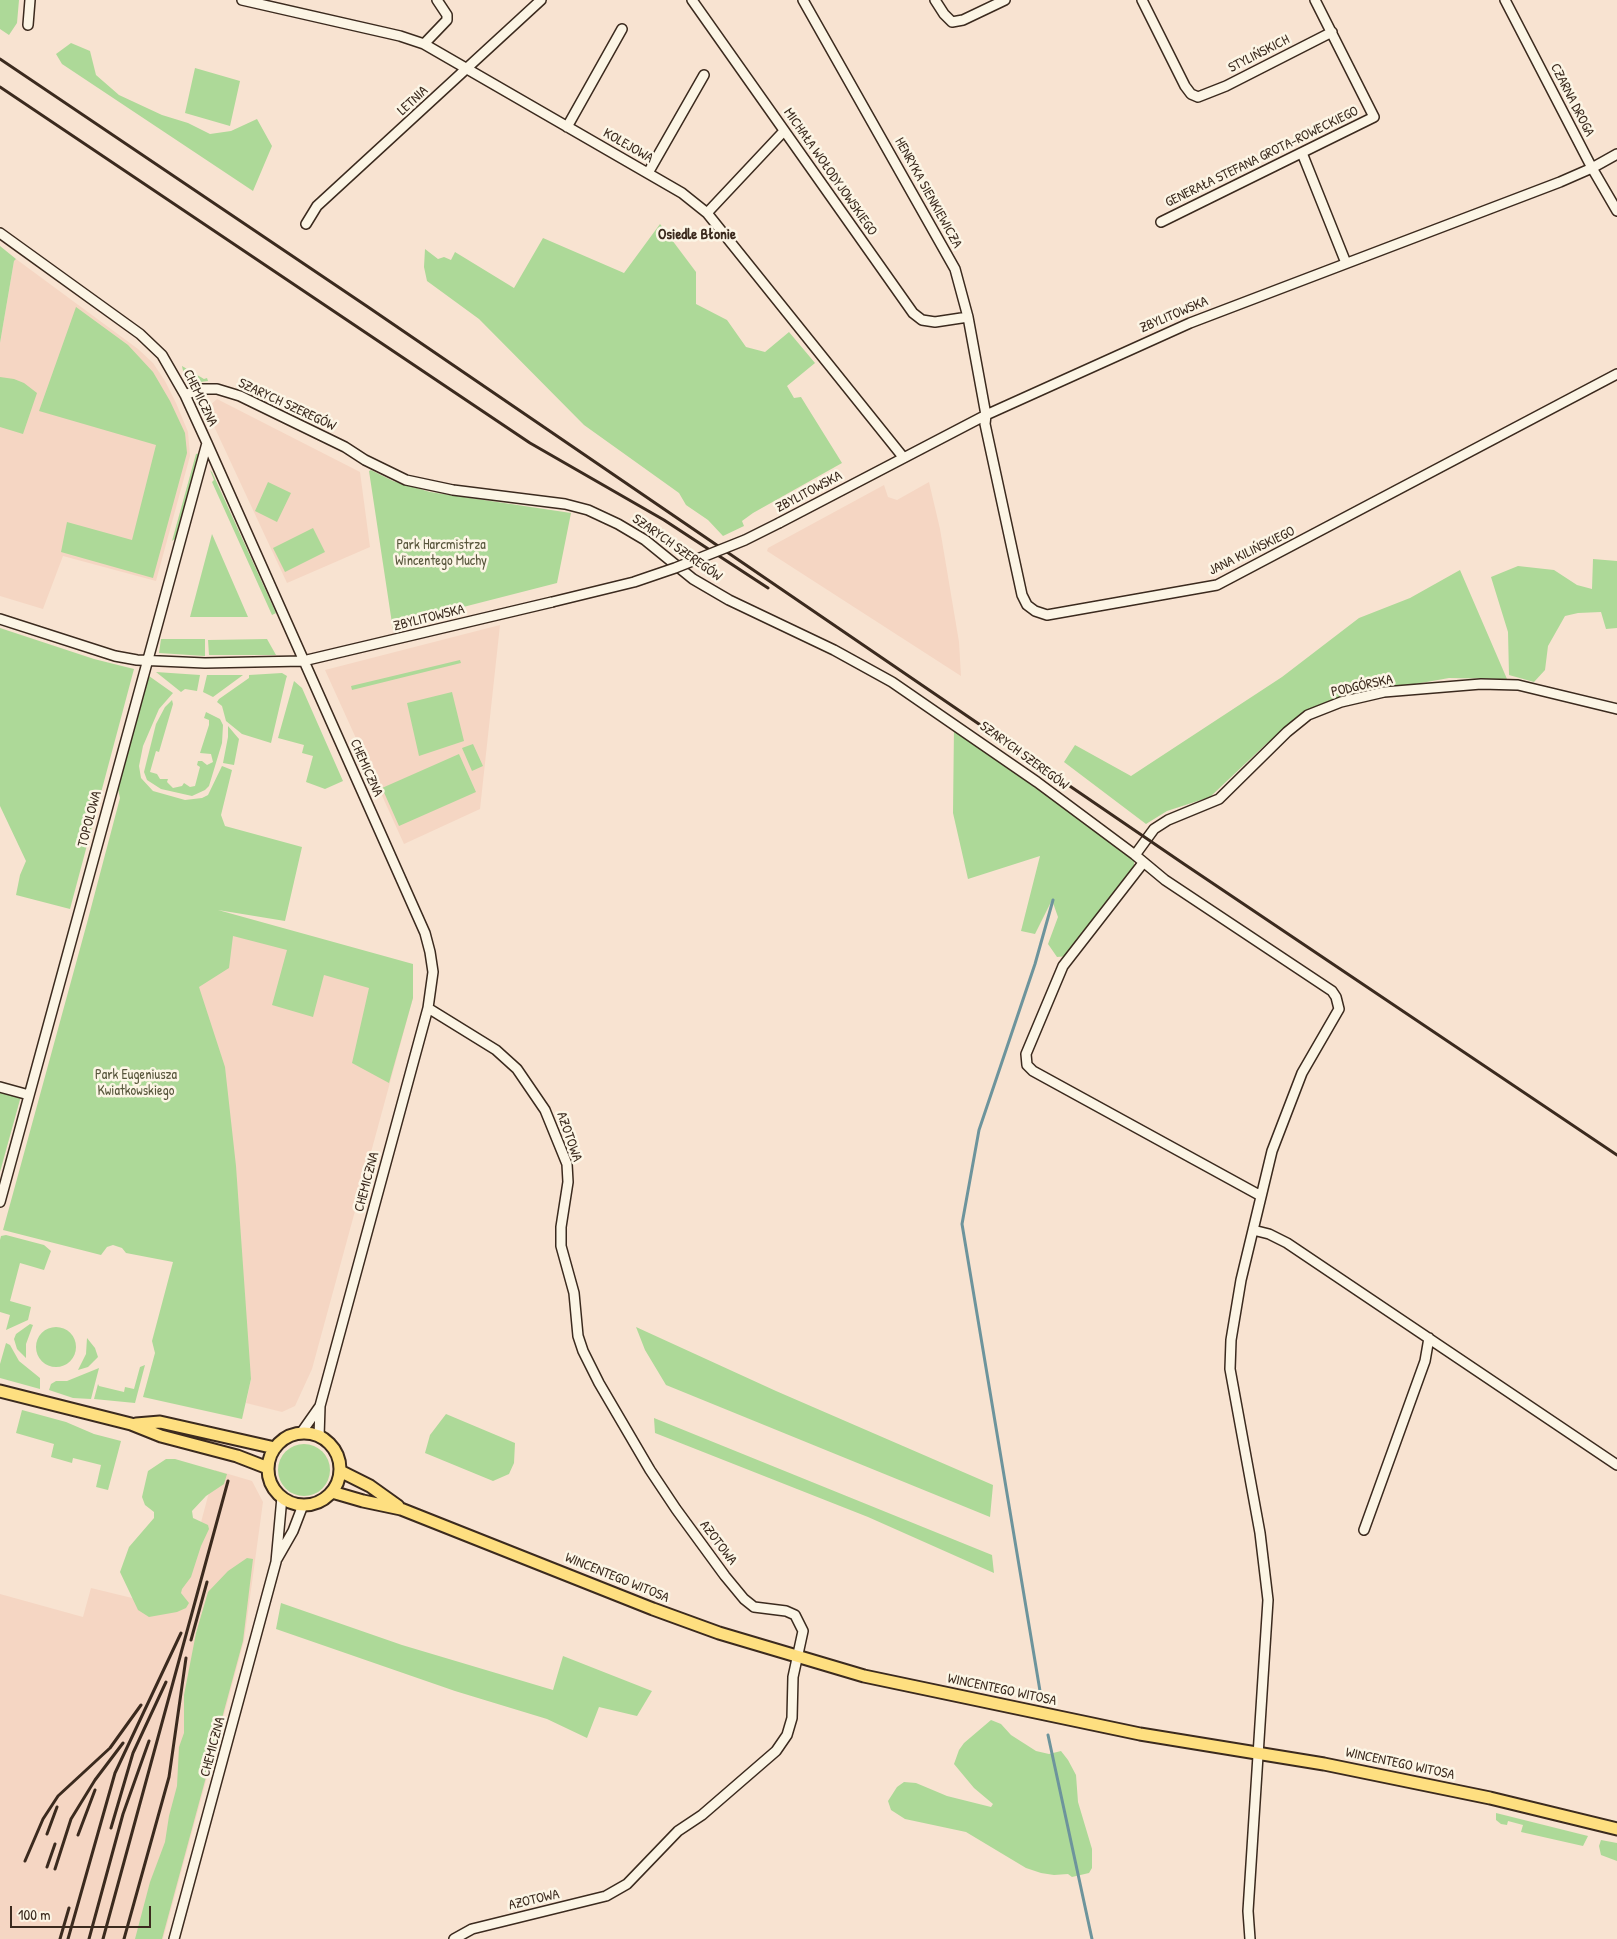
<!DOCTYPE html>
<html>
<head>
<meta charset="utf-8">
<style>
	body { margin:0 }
	#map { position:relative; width:1617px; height:1939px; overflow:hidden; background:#f8e3d1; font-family:"Patrick Hand",sans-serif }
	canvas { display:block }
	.scale { position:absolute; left:10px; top:1906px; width:141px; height:22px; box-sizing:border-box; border:2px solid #3b2a1e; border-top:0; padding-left:6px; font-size:15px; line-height:18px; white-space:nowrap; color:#3b2a1e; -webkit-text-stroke:4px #fcf5e5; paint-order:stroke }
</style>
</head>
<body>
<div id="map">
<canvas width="1617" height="1939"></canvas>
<div class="scale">100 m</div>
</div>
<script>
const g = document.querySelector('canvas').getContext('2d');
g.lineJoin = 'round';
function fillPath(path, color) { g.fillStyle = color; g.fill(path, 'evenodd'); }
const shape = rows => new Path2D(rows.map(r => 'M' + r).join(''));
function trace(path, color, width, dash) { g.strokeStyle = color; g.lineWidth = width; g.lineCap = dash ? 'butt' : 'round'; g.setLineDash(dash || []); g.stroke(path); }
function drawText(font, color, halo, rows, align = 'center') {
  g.font = font + ' "Patrick Hand",sans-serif'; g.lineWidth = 5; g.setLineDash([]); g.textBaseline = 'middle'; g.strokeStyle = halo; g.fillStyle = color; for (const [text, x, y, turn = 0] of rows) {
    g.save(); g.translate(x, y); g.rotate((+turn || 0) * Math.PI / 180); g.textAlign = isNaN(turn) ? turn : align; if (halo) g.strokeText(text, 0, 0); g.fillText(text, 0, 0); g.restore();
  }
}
const built = shape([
	[16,259,138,349,153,363,165,381,176,403,188,432,190,456,156,581,63,556,43,609,0,596,0,343,14,261],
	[217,399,360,472,370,547,287,583,206,409],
	[929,482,940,529,959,642,961,676,767,551,768,548,884,485,888,497,897,500],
	[500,625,480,809,404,844,325,670],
	[202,906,413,998,312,1369,295,1406,282,1412,246,1403,251,1379,188,955],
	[215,1470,252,1481,263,1502,244,1641,163,1939,0,1939,0,1594,83,1617,91,1588,161,1605,189,1567]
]);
const green = shape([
	[0,0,19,0,17,23,9,35,0,29],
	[71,43,90,51,96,75,119,95,162,115,188,123,210,134,231,131,257,119,272,146,253,191,62,64,56,54],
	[195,68,240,81,230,126,185,113],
	[660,224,696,272,696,304,727,320,746,347,765,352,789,332,815,363,787,386,794,398,801,397,842,463,753,513,742,521,744,526,723,536,708,520,686,505,679,493,584,425,479,319,427,281,424,267,425,249,438,259,444,257,451,260,455,252,514,288,543,238,624,273],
	[0,246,16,259,14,261,0,343],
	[76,307,128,345,153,372,170,401,185,433,187,453,153,578,61,552,67,522,132,540,156,445,39,411],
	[182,366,204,379,207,378,208,381,192,383,187,379,185,380],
	[0,377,14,379,24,383,37,393,23,434,0,427],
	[200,453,176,538,172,541,196,454],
	[210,470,212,472,276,613,272,615,212,482,214,480],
	[371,470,393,481,430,492,571,513,557,583,432,615,393,630,369,471],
	[268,482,291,493,277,522,255,511],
	[313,528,325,552,285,572,273,548],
	[212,534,248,617,190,617],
	[1593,559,1617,561,1617,628,1606,629,1601,612,1578,613,1565,616,1548,646,1545,670,1534,682,1509,675,1508,632,1491,577,1518,566,1554,570,1577,585,1592,589],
	[1460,570,1507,679,1449,678,1348,696,1312,709,1301,715,1266,744,1210,797,1167,811,1146,824,1064,762,1075,745,1131,776,1282,677,1359,618,1410,598],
	[0,628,94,659,134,669,70,909,16,895,20,875,26,861,0,806],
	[161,639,205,639,205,656,159,653],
	[267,639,276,655,209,655,208,640],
	[460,660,461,663,352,690,351,686],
	[156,672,200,675,197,691,185,689,181,692],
	[282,673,287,676,286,679,271,743,242,734,226,721,222,706,217,702,219,699,249,678,249,675],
	[207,675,243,675,213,697,203,692],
	[149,676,173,693,159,709,143,746,139,766,141,778,153,791,185,800,202,798,208,795,222,766,232,770,221,815,225,826,302,847,285,921,218,910,413,964,413,998,389,1083,352,1063,369,988,324,975,313,1017,272,1005,287,950,233,936,229,968,199,987,225,1067,236,1166,251,1379,242,1419,143,1397,155,1353,152,1341,173,1262,126,1253,122,1248,113,1245,107,1247,101,1255,3,1230,87,923,120,798,118,789],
	[294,681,302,688,343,781,325,789,306,782,313,756,302,753,304,745,278,738],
	[452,692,464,741,419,756,407,703],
	[172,700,173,704,159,752,156,751,150,772,157,774,160,779,168,779,167,782,173,788,182,786,184,783,190,787,195,786,200,767,197,765,198,761,202,761,207,765,213,762,211,754,200,753,209,725,209,720,204,718,206,712,220,719,223,725,222,743,209,786,205,790,192,796,161,789,147,780,144,772,156,724,165,707],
	[228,726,239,739,234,765,223,763,228,737],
	[954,726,1042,789,1134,861,1134,872,1068,956,1057,957,1048,944,1058,917,1052,900,1035,934,1021,931,1040,856,968,879,953,813],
	[473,744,483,766,472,771,462,748],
	[459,754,476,792,399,826,382,788],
	[0,1090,21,1096,0,1172],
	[6,1235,44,1245,51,1251,44,1270,20,1263,10,1301,31,1307,28,1320,6,1330,10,1315,0,1312,0,1240,1,1236],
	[30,1324,33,1325,26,1344,26,1358,17,1349,14,1339,16,1334],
	'36 1347a20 20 0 1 1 40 0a20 20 0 1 1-40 0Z',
	[636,1327,776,1391,993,1485,990,1517,666,1385,645,1350],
	[87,1338,95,1348,98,1357,88,1367,78,1370,86,1354],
	[6,1343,10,1345,19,1361,40,1378,40,1389,0,1378,0,1364],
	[145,1365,135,1403,94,1399,98,1384,99,1386,124,1392,125,1387,134,1389,140,1367],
	[99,1368,91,1399,73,1398,49,1390,51,1384,56,1381,67,1381],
	[22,1410,66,1422,94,1434,121,1441,108,1490,96,1487,101,1465,73,1458,72,1463,51,1457,54,1444,16,1433],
	[446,1414,515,1443,514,1463,509,1474,493,1481,425,1453,430,1435],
	[654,1418,992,1555,994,1573,868,1517,655,1433],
	'278 1470a26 26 0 1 1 52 0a26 26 0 1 1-52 0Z',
	[166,1459,175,1459,227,1474,224,1484,206,1496,192,1511,193,1518,208,1525,209,1529,201,1546,191,1577,182,1589,181,1593,189,1603,186,1608,177,1612,149,1617,138,1610,120,1572,129,1547,154,1518,154,1512,145,1505,142,1497,148,1471],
	[247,1558,253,1559,243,1641,162,1939,135,1939,150,1882,165,1842,169,1816,177,1786,179,1747,184,1733,184,1695,196,1633,208,1592,228,1571],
	[281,1603,402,1645,553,1690,563,1656,652,1691,637,1716,599,1707,587,1738,547,1719,455,1691,276,1629],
	[991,1720,1001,1724,1011,1735,1036,1751,1049,1754,1061,1751,1068,1760,1076,1775,1078,1802,1092,1849,1092,1868,1089,1873,1072,1877,1068,1874,1054,1875,1041,1873,1026,1868,966,1832,905,1819,891,1810,888,1801,897,1787,904,1782,916,1783,947,1796,991,1807,993,1804,974,1788,954,1764,959,1750,964,1743],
	[1496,1813,1588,1836,1583,1846,1521,1832,1523,1825,1508,1821,1507,1825,1501,1824,1496,1820],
	[1601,1840,1617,1843,1617,1861,1601,1855,1599,1846]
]);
const stream = shape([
	[1040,1691,962,1224,979,1130,1035,964,1053,900],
	[1048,1735,1092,1939]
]);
const minor = shape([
	[242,0,400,36,424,44,682,193,707,213,903,457],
	[692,0,913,313,922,320,935,322,968,317],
	[803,0,955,269,968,317,986,415,985,424,1022,595,1027,605,1035,611,1047,615,1217,585,1617,374],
	[935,0,944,14,952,22,963,20,1005,0],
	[1142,0,1185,86,1191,94,1198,97,1226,86,1332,32],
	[1505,0,1592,168,1617,211],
	[28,25,30,0],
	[424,44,447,20,447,15,437,0],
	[567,127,622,29],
	[1302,153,1346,263],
	[648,173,704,75],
	[707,213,784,131],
	[1161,222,1374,117,1315,0],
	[306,224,317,206,541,0],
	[0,233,140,334,162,355,185,395,207,443,425,933,430,952,433,972,428,1008,320,1406,319,1437],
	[185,395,200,389,217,389,240,396,345,447,365,460,406,480,453,490,565,504,588,510,618,524,645,540,693,579,729,600,834,650,892,682,1037,782,1135,855,1165,880,1332,991,1336,997,1339,1009,1302,1073,1272,1151,1241,1280,1231,1340,1230,1369,1260,1533,1268,1600,1248,1911,1250,1939],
	[779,523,986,415,1190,323,1560,182,1592,168,1617,154],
	[0,619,115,656,137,660,205,663,303,661,552,602],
	[1135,855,1154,829,1168,820,1219,799,1287,732,1308,715,1341,702,1384,692,1481,684,1518,685,1617,709],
	[1143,863,1063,966,1026,1054,1027,1065,1033,1071,1261,1196],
	[428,1008,496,1050,517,1069,545,1110,567,1164,568,1182,561,1227,561,1246,574,1293,578,1336,583,1351,599,1383,650,1470,676,1509,725,1576,744,1599,754,1607,786,1611,795,1615,803,1631,793,1677,792,1718,787,1735,776,1751,702,1815,678,1831,627,1884,606,1896,472,1929,454,1939],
	[0,1087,29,1095],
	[0,1202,207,443],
	[1253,1230,1269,1234,1287,1243,1617,1465],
	[301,1433,320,1406],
	[1364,1530,1425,1361,1429,1338],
	[277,1559,293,1531,303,1505],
	[174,1939,276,1562,282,1497]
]);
const major = shape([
	[0,1391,131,1424,161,1436,237,1456,268,1468],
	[136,1424,160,1422,275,1448],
	'268 1469a36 36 0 1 1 72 0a36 36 0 1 1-72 0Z',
	[340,1471,370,1486,398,1506],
	[332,1492,363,1501,401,1509,653,1609,719,1633,864,1676,1140,1734,1324,1764,1490,1798,1617,1829]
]);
const rail = shape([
	[0,59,368,307,1184,864,1617,1155],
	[0,87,530,443,664,520,768,588],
	[191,1640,207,1582],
	[111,1828,133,1753,166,1682],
	[47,1834,57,1807],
	[78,1835,95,1790],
	[25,1861,43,1819,58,1796,110,1748,141,1705],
	[47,1867,55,1844],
	[55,1869,71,1819,95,1780,123,1743],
	[60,1939,69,1908],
	[68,1939,115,1773,181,1633],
	[89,1939,123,1814,149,1741],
	[103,1939,228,1481],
	[124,1939,169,1777,186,1658]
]);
const minorBridge = shape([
	[552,602,634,582,675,568,745,540,779,523]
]);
const streetNames = [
	["STYLIŃSKICH",1259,54,-27],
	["CZARNA DROGA",1572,100,63],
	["LETNIA",413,101,-43],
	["KOLEJOWA",628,146,30],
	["GENERAŁA STEFANA GROTA-ROWECKIEGO",1262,157,-26],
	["MICHAŁA WOŁODYJOWSKIEGO",830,172,55],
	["HENRYKA SIENKIEWICZA",928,193,61],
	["ZBYLITOWSKA",1174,315,-23],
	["CHEMICZNA",200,398,64],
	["SZARYCH SZEREGÓW",287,405,25],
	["ZBYLITOWSKA",809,492,-28],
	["SZARYCH SZEREGÓW",677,548,35],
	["JANA KILIŃSKIEGO",1252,551,-26],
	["ZBYLITOWSKA",429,618,-14],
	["PODGÓRSKA",1362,686,-12],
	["SZARYCH SZEREGÓW",1024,756,36],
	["CHEMICZNA",366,768,66],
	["TOPOLOWA",90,819,-75],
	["AZOTOWA",569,1137,71],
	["CHEMICZNA",367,1182,-75],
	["AZOTOWA",718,1543,53],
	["WINCENTEGO WITOSA",617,1578,22],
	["WINCENTEGO WITOSA",1002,1690,12],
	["CHEMICZNA",213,1747,-75],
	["WINCENTEGO WITOSA",1400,1764,12],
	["AZOTOWA",534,1900,-13]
];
const parkNames = [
	["Park Harcmistrza",441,545],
	["Wincentego Muchy",441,561],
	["Park Eugeniusza",136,1075],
	["Kwiatkowskiego",136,1091]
];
const neighbourhoodNames = [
	["Osiedle Błonie",697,235]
];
fillPath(built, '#f5d6c3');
fillPath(green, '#add998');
trace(stream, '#6d949c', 3);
trace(minor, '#3b2a1e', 12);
trace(major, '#3b2a1e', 15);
trace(minor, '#fcf5e5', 9);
trace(major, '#fedf80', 11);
trace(rail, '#3b2a1e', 3);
trace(minorBridge, '#3b2a1e', 12, []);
trace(minorBridge, '#fcf5e5', 9);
drawText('14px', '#3b2a1e', '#fcf5e5', streetNames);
drawText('14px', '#58563c', '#fcf5e5', parkNames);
drawText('bold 15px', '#3b2a1e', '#fcf5e5', neighbourhoodNames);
</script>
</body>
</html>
